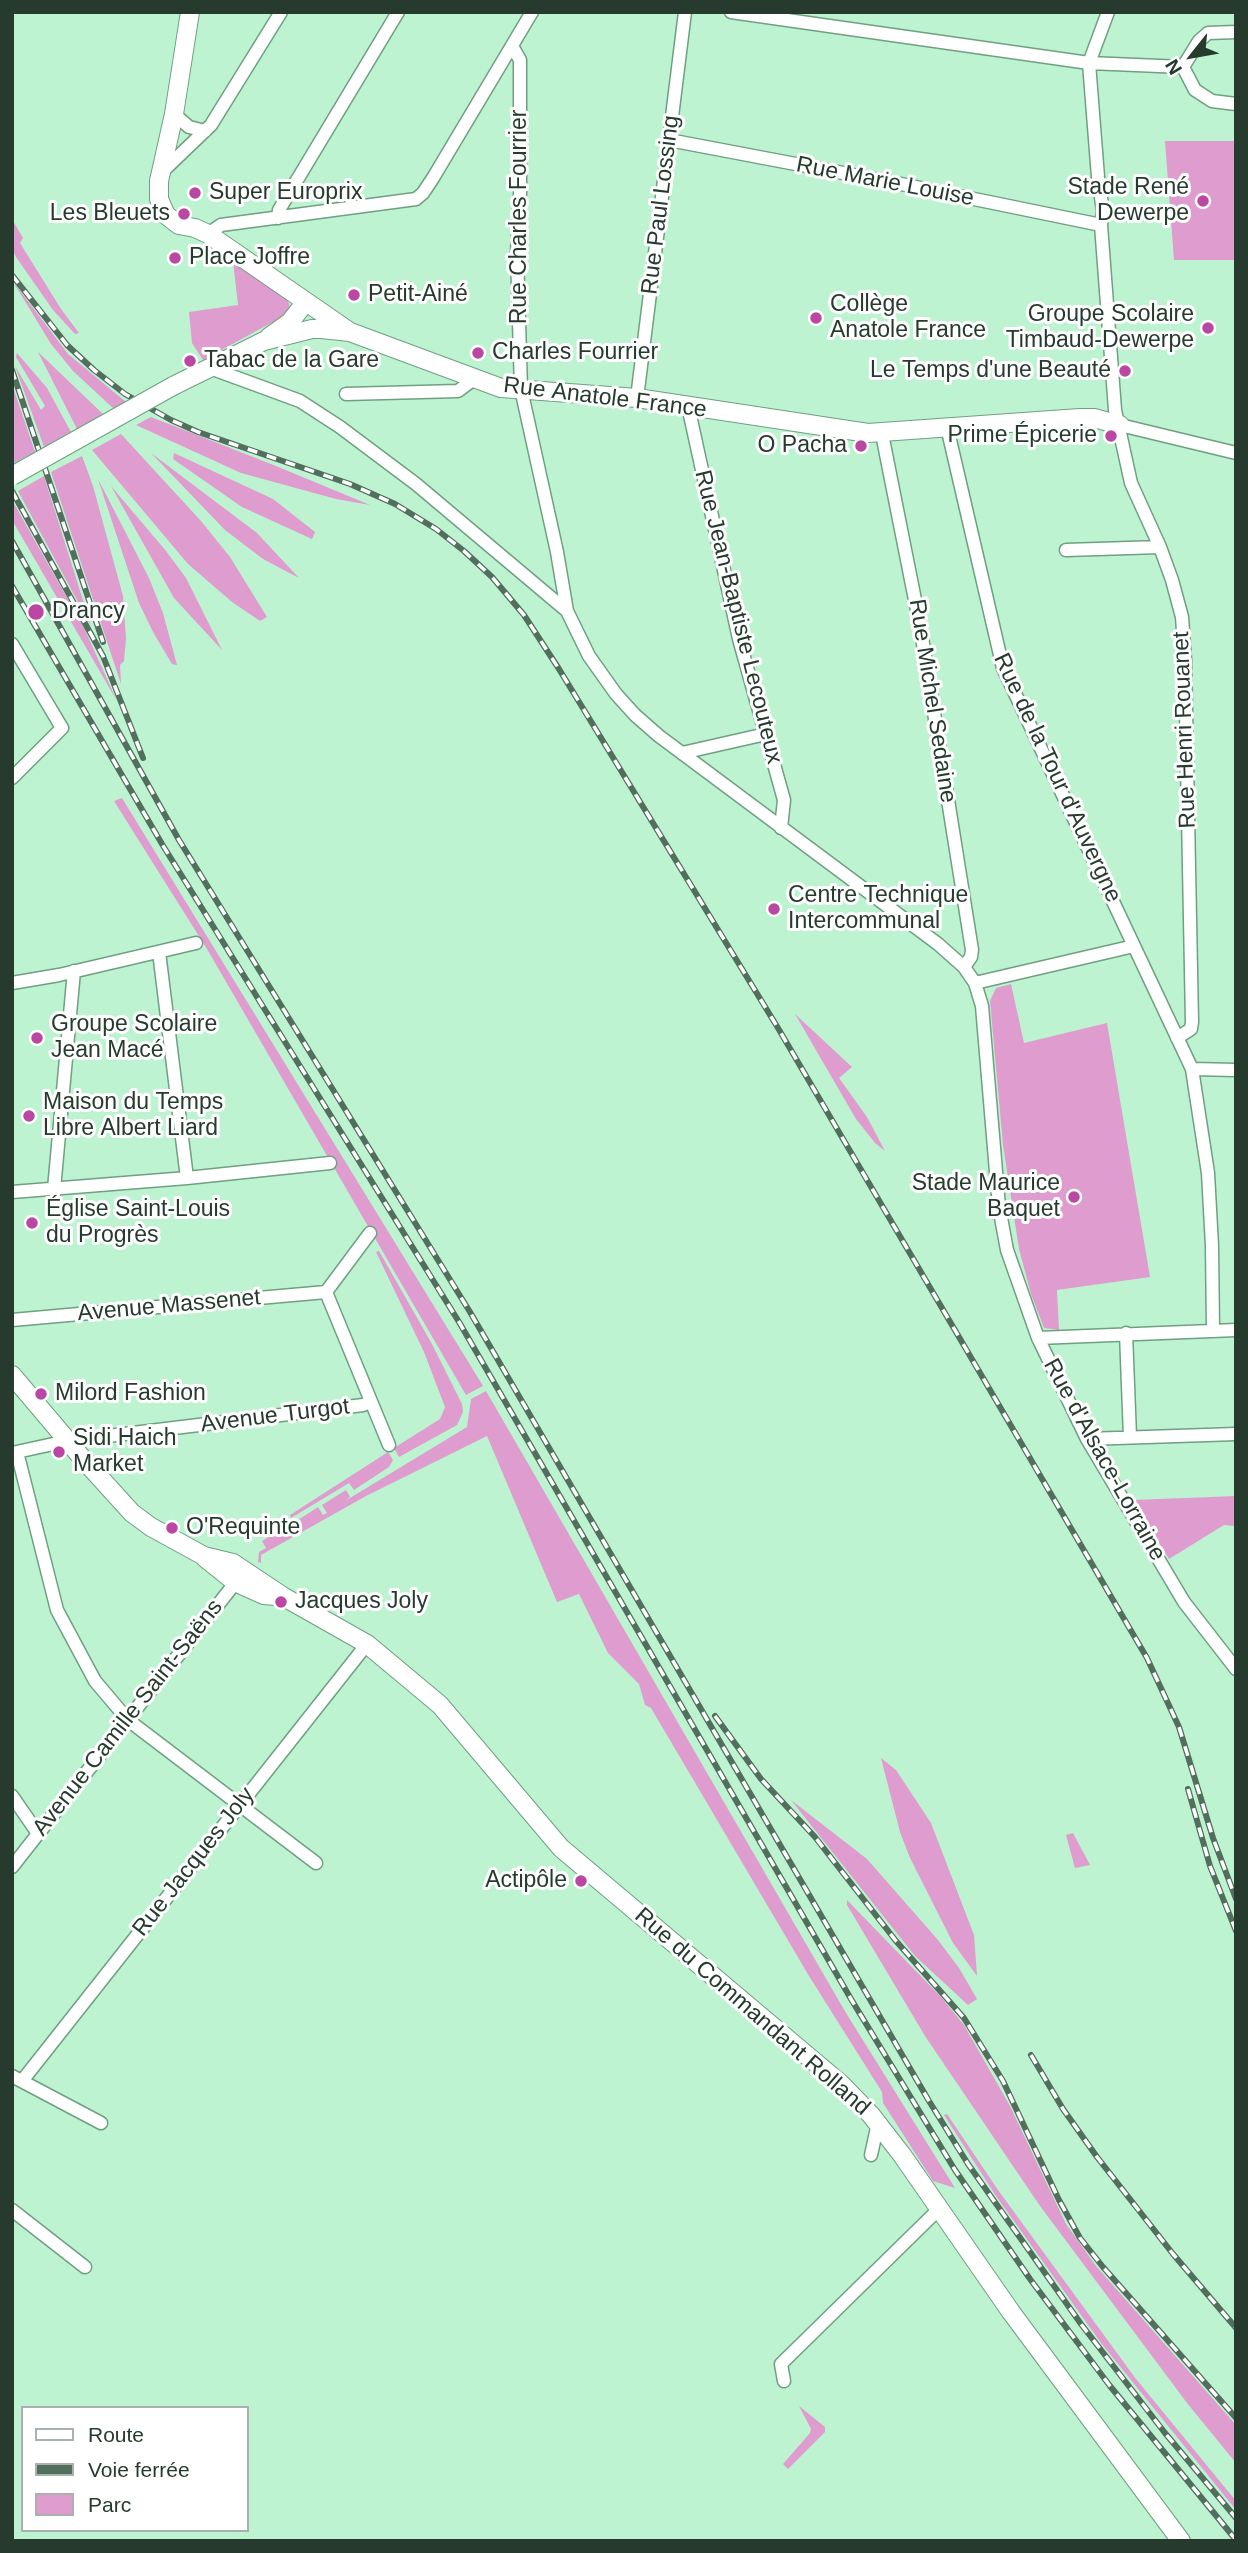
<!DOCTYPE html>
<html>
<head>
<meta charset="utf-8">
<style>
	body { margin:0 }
	#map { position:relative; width:1248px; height:2553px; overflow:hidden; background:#bef3d1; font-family:Helvetica,sans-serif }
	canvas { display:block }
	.frame { position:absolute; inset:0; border:14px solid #263b2e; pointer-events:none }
	.legend { position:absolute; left:21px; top:2406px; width:228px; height:126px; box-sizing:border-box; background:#fff; border:2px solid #a8b1ab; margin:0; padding:9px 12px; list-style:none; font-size:21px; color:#263b2e }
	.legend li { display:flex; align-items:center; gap:14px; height:35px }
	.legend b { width:35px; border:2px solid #a8b1ab }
	.north { position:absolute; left:1157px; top:21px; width:70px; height:70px; -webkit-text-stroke:5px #fff; paint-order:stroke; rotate:239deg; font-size:19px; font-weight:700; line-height:28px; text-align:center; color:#263b2e }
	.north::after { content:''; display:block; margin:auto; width:24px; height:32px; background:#263b2e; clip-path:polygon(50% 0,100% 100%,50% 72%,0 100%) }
</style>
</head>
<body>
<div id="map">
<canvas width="1248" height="2553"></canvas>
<div class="frame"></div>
<ul class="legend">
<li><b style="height:9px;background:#fff"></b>Route</li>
<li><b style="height:9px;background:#516f5c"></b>Voie ferrée</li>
<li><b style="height:19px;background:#df9cce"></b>Parc</li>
</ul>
<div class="north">N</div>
</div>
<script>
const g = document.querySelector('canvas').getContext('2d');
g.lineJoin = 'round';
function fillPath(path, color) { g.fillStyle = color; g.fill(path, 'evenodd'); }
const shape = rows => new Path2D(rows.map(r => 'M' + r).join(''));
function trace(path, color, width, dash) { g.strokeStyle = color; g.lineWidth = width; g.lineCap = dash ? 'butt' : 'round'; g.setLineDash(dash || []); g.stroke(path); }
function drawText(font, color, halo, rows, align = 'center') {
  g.font = font + ' Helvetica,sans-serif'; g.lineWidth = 6; g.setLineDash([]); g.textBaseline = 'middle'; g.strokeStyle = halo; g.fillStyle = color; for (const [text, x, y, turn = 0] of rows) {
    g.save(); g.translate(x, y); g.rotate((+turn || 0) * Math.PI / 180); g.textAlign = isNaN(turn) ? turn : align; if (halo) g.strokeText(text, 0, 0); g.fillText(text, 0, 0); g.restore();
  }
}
const green = shape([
	[1165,141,1236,141,1236,260,1174,260],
	[12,219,23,238,20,243,61,309,79,333,75,334,53,310,16,257,12,249],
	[233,261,287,297,290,308,282,317,203,360,192,343,189,312,238,305],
	[12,280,68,354,126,402,114,409,73,371,51,344],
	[38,352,103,414,77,429],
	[17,353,47,388,71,432,44,447,15,366,41,410,45,406,16,357],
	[12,384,35,452,12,464],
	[151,417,276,466,370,505,336,499,241,473,136,425],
	[121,434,201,521,230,557,267,617,260,621,232,602,188,564,92,450],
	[151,453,257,533,299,578,263,559,225,530],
	[174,453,273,499,315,532,312,539,242,507,173,459],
	[82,456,93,486,123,596,126,638,124,661,120,665,121,684,51,472],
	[44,476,91,626,18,491],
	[98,479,149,578,163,613,177,665,172,664,153,632,139,603],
	[111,486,166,551,186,578,222,650,174,598],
	[12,500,84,628,117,701,12,520],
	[122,798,483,1386,466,1395,207,949,114,801],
	[1011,984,1024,1043,1107,1023,1150,1277,1057,1290,1059,1330,1044,1328,1031,1294,1019,1249,1003,1145,990,1001,996,988],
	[795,1014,852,1067,839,1078,867,1117,885,1151,875,1143,856,1119],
	[379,1251,432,1344,462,1404,463,1412,457,1425,399,1457,394,1448,440,1419,445,1407,424,1352,376,1252],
	[486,1391,846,2013,955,2188,933,2181,883,2103,882,2092,809,1976,651,1708,645,1705,639,1684,608,1653,579,1594,557,1602,487,1436,366,1496,261,1555,261,1563,258,1562,259,1552,266,1548,262,1541,285,1527,290,1534,299,1529,295,1522,318,1507,323,1515,327,1513,322,1505,346,1490,350,1497,345,1501,467,1427,471,1399],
	[388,1452,393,1460,389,1467,354,1490,349,1483,291,1518,290,1515],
	[1236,1496,1236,1526,1224,1525,1169,1559,1133,1500],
	[881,1758,896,1770,931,1823,974,1935,977,1976,953,1943,910,1858,900,1832],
	[791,1800,867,1859,938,1940,959,1968,977,1999,968,2005,915,1956],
	[1073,1833,1090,1865,1075,1868,1066,1835],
	[847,1900,941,1997,964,2025,1010,2106,1066,2224,1096,2266,1236,2425,1236,2463,1187,2403,1040,2206,925,2036,847,1905],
	[947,2114,998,2190,1136,2379,1236,2501,1236,2510,1101,2343,996,2196,944,2115],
	[799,2406,825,2427,825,2432,788,2469,783,2464,810,2433,811,2429]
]);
const street = shape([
	[731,12,1089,63,1183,67],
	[1108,12,1089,63,1098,177,1103,211,1101,225,1115,410,1131,483,1160,547,1172,580,1182,617,1185,660,1192,1022,1191,1029,1177,1038],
	[512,46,520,60,520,193,517,253,521,389,557,552,567,611],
	[1183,67,1195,90,1212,101,1236,104],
	[1183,67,1199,41,1208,33,1236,32],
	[174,114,189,127,205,131],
	[669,140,901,184,1101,225],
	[162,172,211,125,281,12],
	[278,218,279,210,398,12],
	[208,234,221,225,416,199,423,193,433,178,532,12],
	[210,368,300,401,340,427,416,484,567,611,589,656,616,694,635,715,659,736,938,944,964,967,975,983,982,1006,999,1207,1007,1250,1038,1338,1087,1439,1184,1602,1236,1669],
	[346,394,458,391,474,379],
	[637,398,685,12],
	[688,406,739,639,784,800,781,828],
	[1120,425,1236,453],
	[947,427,1003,668,1192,1069,1208,1173,1212,1246,1213,1330],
	[882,434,920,625,972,950,971,957,964,967],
	[1066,550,1160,547],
	[12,644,62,728,12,778],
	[682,753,766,734],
	[159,952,187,1178],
	[12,983,59,975,196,943],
	[975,983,1134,946],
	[1192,1069,1236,1070],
	[54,1189,74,971],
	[12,1192,187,1178,330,1163],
	[326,1292,389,1445],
	[326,1292,370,1233],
	[12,1320,326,1292],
	[1126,1333,1130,1437],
	[1038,1338,1236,1330],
	[1087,1439,1236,1434],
	[17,1452,57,1610,95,1681,128,1720,316,1863],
	[12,1453,67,1441,363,1405,371,1402],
	[12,1796,37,1832],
	[12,1867,239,1578],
	[12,2076,101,2123],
	[22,2081,367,1644],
	[871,2155,878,2123],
	[12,2210,85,2267],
	[784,2381,781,2364,940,2208]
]);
const secondary = shape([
	[190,12,174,114,159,181,159,199,166,215,179,225,195,228,208,234,350,332],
	[269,337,290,322,301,308],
	[173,386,264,341,312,329,321,329,350,332,501,388,637,398,868,433,1080,418,1094,418,1120,425],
	[12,1375,83,1459,132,1513,151,1527,204,1556,233,1563,284,1597,367,1644,440,1705,561,1848,842,2085,871,2115,902,2155,1011,2312,1181,2541],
	[205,1558,235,1582,264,1595,277,1596]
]);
const rail = shape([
	[12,275,67,345,94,370,125,394,171,420,198,432,350,484,395,504,436,529,464,551,492,577,524,615,559,669,778,1028,1147,1658,1179,1727,1213,1838,1236,1899],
	[12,370,103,642],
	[12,491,103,656,143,758],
	[12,541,179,840,470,1312,929,2101,968,2164,1081,2324,1165,2433,1236,2518],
	[12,586,162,844,459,1322,851,1999,955,2170,1030,2279,1110,2386,1236,2540],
	[715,1716,761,1779,815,1837,896,1941,964,2018,1003,2081,1059,2200,1080,2238,1103,2267,1236,2418],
	[1188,1789,1210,1866,1236,1931],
	[1031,2055,1063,2109,1097,2157,1173,2254,1236,2328]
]);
const secondaryBridge = shape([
	[12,476,173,386]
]);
const markers = [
	[195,193,7,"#ba48a3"],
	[1203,201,7,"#ba48a3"],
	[184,214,7,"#ba48a3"],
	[175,258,7,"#ba48a3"],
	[354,295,7,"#ba48a3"],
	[816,318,7,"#ba48a3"],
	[1208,328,7,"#ba48a3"],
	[478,353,7,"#ba48a3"],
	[190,361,7,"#ba48a3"],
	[1125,371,7,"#ba48a3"],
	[1111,436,7,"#ba48a3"],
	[861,446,7,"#ba48a3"],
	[36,612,9,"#ba48a3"],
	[774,909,7,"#ba48a3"],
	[37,1038,7,"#ba48a3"],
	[29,1116,7,"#ba48a3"],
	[1074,1197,7,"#ba48a3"],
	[32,1223,7,"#ba48a3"],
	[41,1394,7,"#ba48a3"],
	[59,1452,7,"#ba48a3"],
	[172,1528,7,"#ba48a3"],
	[281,1602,7,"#ba48a3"],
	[581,1881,7,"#ba48a3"]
];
const streetNames = [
	["Rue Marie Louise",885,182,11],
	["Rue Paul Lossing",661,205,-83],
	["Rue Charles Fourrier",520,217,-90],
	["Rue Anatole France",605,398,7],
	["Rue Jean-Baptiste Lecouteux",738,617,76],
	["Rue Michel Sedaine",932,701,81],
	["Rue Henri Rouanet",1185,730,-92],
	["Rue de la Tour d'Auvergne",1057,778,65],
	["Avenue Massenet",169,1306,-5],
	["Avenue Turgot",275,1416,-7],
	["Rue d'Alsace-Lorraine",1104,1460,61],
	["Avenue Camille Saint-Saëns",128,1718,-52],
	["Rue Jacques Joly",194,1862,-52],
	["Rue du Commandant Rolland",752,2012,41]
];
const poiNames = [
	["Stade René",1189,188,"right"],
	["Dewerpe",1189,214,"right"],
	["Super Europrix",209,193],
	["Les Bleuets",170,214,"right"],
	["Place Joffre",189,258],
	["Petit-Ainé",368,295],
	["Collège",830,305],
	["Anatole France",830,331],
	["Groupe Scolaire",1194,315,"right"],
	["Timbaud-Dewerpe",1194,341,"right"],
	["Charles Fourrier",492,353],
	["Tabac de la Gare",204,361],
	["Le Temps d'une Beauté",1111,371,"right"],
	["Prime Épicerie",1097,436,"right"],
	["O Pacha",847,446,"right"],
	["Drancy",52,612],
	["Centre Technique",788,896],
	["Intercommunal",788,922],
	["Groupe Scolaire",51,1025],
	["Jean Macé",51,1051],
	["Maison du Temps",43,1103],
	["Libre Albert Liard",43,1129],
	["Stade Maurice",1060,1184,"right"],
	["Baquet",1060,1210,"right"],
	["Église Saint-Louis",46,1210],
	["du Progrès",46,1236],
	["Milord Fashion",55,1394],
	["Sidi Haich",73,1439],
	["Market",73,1465],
	["O'Requinte",186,1528],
	["Jacques Joly",295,1602],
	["Actipôle",567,1881,"right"]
];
fillPath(green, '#df9cce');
trace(street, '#6ea081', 15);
trace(secondary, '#6ea081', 20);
trace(street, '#fff', 12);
trace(secondary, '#fff', 18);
trace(rail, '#516f5c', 6);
trace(rail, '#fff', 3.5, [10]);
trace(secondaryBridge, '#6ea081', 20, []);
trace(secondaryBridge, '#fff', 18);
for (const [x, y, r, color] of markers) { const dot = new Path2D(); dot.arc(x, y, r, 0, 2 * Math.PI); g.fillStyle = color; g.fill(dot); trace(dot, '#fff', 2.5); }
drawText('23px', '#263b2e', '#fff', streetNames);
drawText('23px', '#263b2e', '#fff', poiNames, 'left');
</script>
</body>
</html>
